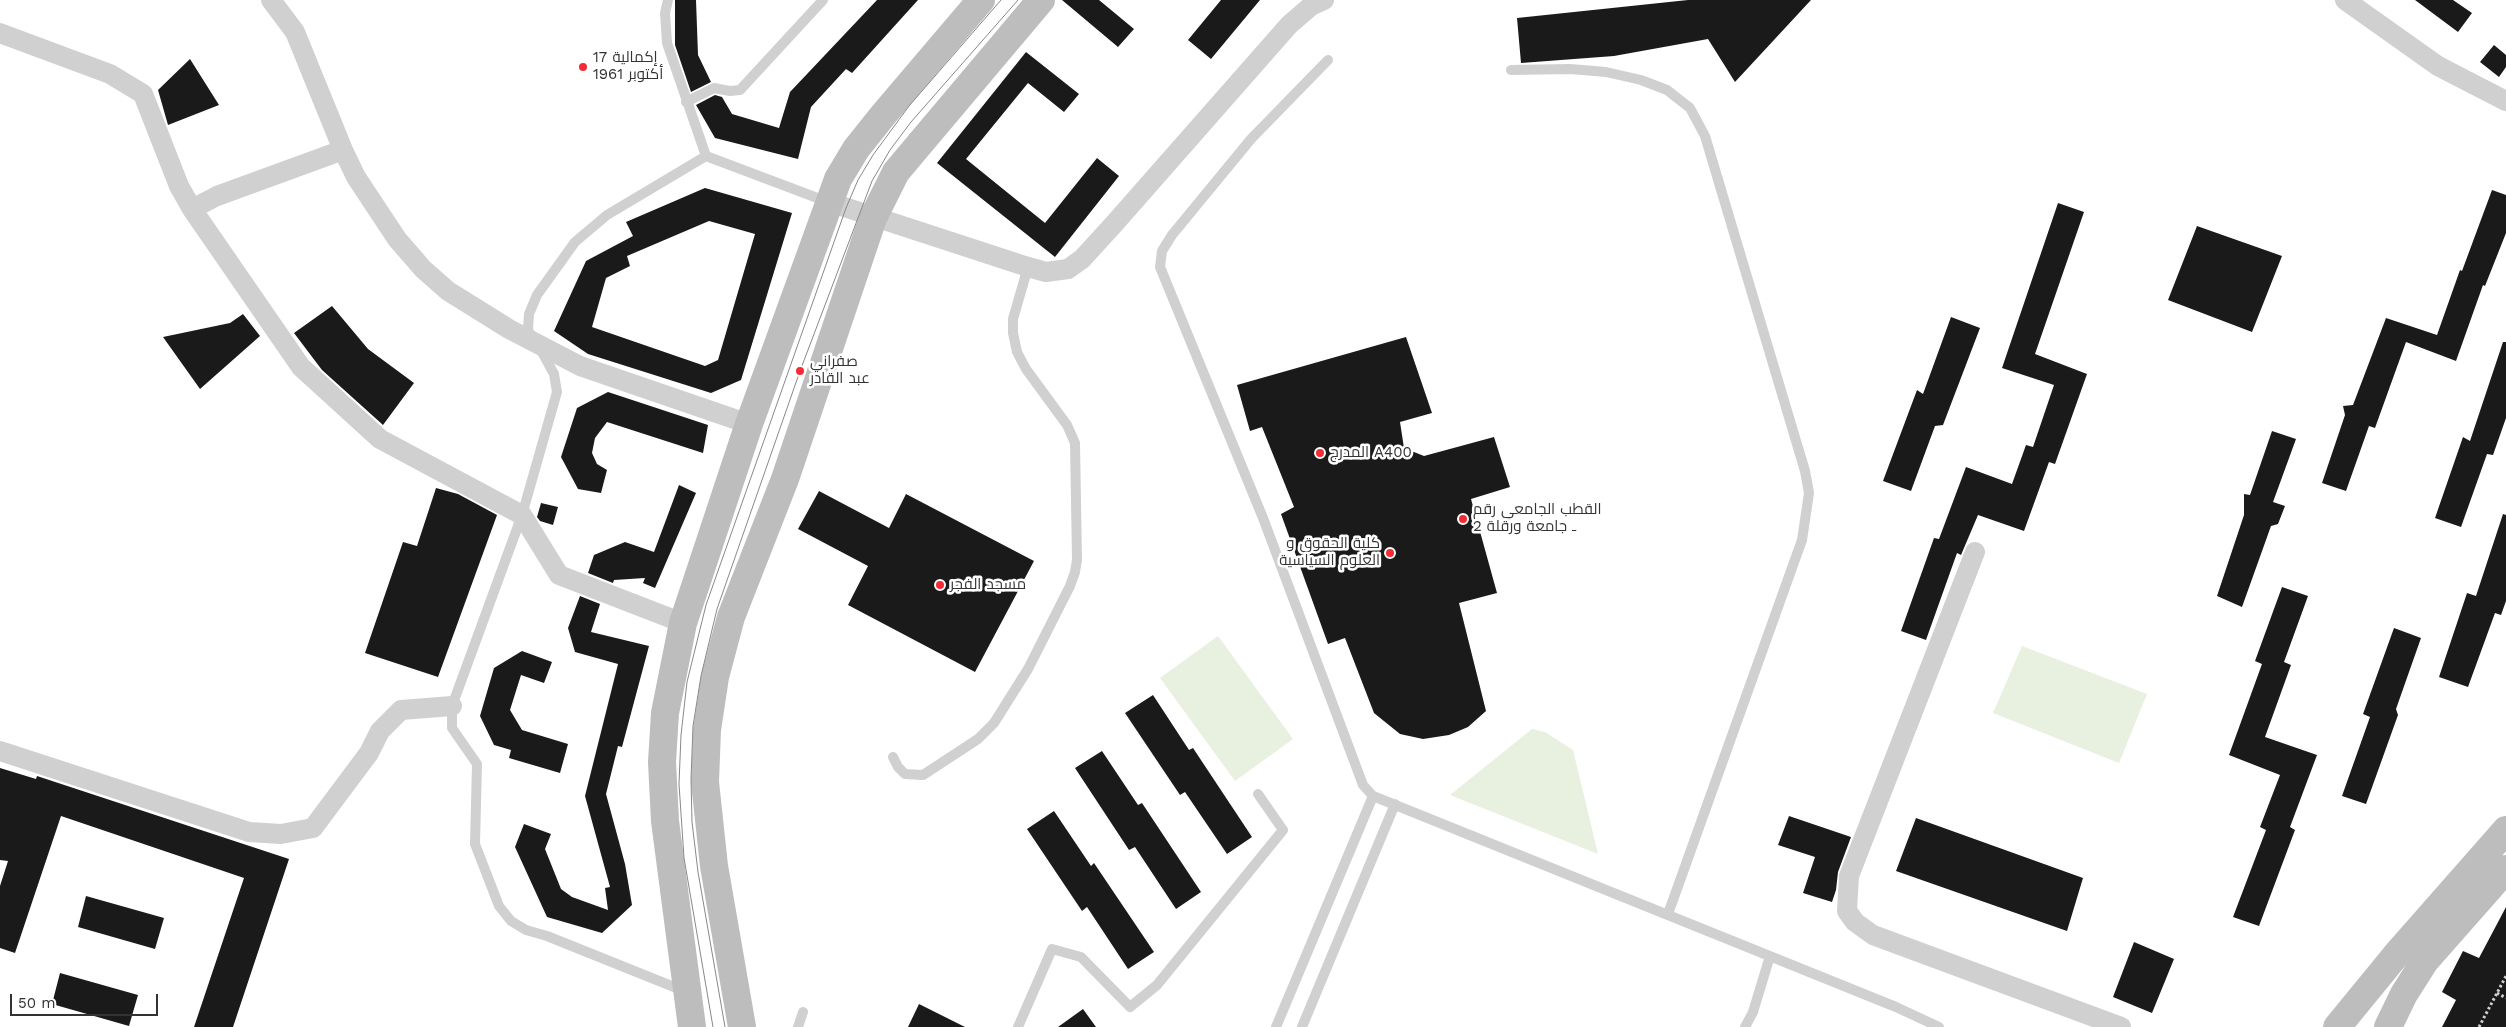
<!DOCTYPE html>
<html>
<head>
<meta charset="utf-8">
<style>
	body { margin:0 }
	#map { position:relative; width:2506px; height:1027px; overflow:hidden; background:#fff; font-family:"Work Sans",sans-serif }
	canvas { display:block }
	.scale { position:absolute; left:10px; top:994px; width:148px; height:22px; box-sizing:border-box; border:2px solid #333; border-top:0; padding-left:6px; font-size:15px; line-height:18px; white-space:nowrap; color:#333; -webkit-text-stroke:4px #fff; paint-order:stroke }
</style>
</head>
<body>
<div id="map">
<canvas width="2506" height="1027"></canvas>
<div class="scale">50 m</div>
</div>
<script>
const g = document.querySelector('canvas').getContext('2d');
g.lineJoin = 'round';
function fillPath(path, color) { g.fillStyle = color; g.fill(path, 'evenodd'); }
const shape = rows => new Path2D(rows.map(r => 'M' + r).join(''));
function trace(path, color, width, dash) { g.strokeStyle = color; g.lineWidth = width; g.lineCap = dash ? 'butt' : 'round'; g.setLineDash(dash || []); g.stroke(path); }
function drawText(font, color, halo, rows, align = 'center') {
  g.font = font + ' "Work Sans",Cairo,sans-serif'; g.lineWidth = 5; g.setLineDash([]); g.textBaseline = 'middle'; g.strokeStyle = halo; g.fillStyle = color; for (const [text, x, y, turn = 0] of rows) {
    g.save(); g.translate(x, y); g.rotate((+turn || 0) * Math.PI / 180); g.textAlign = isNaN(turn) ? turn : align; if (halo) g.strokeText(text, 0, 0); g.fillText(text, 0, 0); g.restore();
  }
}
const green = shape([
	[1218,636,1293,739,1235,781,1160,678],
	[2022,646,2147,694,2119,763,1993,713],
	[1532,729,1545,732,1573,750,1598,854,1450,795]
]);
const building = shape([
	[675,0,696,0,698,55,711,82,691,92,675,45],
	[877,0,918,0,852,73,846,69,811,107,798,159,715,138,696,105,715,95,722,97,732,114,779,128,790,92],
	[1062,0,1099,0,1134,29,1118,47],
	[1221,0,1260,0,1211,59,1188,40],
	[1688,0,1811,0,1735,82,1708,39,1614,56,1521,63,1517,18],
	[2415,0,2453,0,2472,13,2458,32],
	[2494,45,2506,55,2506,67,2499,77,2480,62],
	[1026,52,1079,94,1064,112,1028,83,966,159,1045,223,1097,158,1119,176,1055,257,937,163],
	[190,59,219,105,168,125,158,90],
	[705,188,792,213,741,380,711,393,588,354,554,331,586,261,633,236,626,222],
	[709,221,755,234,718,360,705,366,592,327,606,278,630,266,627,256],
	[2492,190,2506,195,2506,233,2485,286,2483,285,2456,361,2406,342,2375,428,2369,426,2346,491,2322,483,2345,415,2343,406,2353,405,2386,318,2437,335,2460,270,2462,271],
	[2058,203,2084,212,2035,354,2087,374,2055,464,2049,462,2024,531,1978,515,1961,555,1957,553,1926,640,1901,631,1934,538,1939,539,1966,467,2012,484,2026,445,2033,447,2054,385,2002,368],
	[2197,226,2282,256,2252,332,2168,300],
	[332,306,368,349,414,383,383,425,322,370,294,333],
	[243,314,260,336,200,389,163,337,230,323],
	[1951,317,1980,328,1943,425,1935,426,1911,491,1883,481,1917,390,1923,394],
	[1406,337,1432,413,1400,422,1404,448,1424,456,1494,437,1510,487,1471,499,1497,593,1459,603,1486,711,1468,727,1449,735,1423,739,1400,734,1374,713,1345,638,1328,644,1281,514,1294,507,1262,427,1250,431,1237,385],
	[2503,342,2506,342,2506,418,2493,455,2487,454,2461,527,2435,518,2463,437,2470,441],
	[608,392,708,425,703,453,607,422,595,438,592,453,597,464,607,470,601,493,578,489,561,457,577,408],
	[2272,431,2296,439,2273,502,2285,506,2278,524,2271,526,2242,607,2217,596,2244,515,2244,494,2250,495],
	[679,485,696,493,655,588,643,583,645,578,614,580,613,583,588,573,594,555,625,542,654,552],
	[436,488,458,494,497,515,438,677,365,653,403,542,417,546],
	[819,491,889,528,906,494,1034,561,975,672,848,605,868,566,798,529],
	[541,503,558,507,553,525,540,521,537,517],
	[2503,514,2506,515,2506,601,2501,615,2495,613,2468,687,2439,677,2467,593,2476,596],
	[2282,587,2308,596,2284,662,2291,665,2265,737,2317,755,2290,827,2295,830,2259,926,2233,917,2266,830,2260,827,2280,775,2229,755,2262,664,2255,661],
	[580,596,600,604,591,632,649,646,622,747,618,746,606,794,625,864,632,905,602,933,547,917,515,847,524,824,551,834,545,849,561,889,572,897,608,910,605,888,610,887,585,796,618,664,575,652,568,628],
	[2394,628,2421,638,2396,709,2398,715,2366,804,2342,796,2370,717,2363,714],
	[522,651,552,662,544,683,521,675,510,710,522,730,568,744,560,773,509,758,511,750,494,745,480,716,494,668],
	[1153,695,1189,750,1193,748,1252,837,1227,854,1185,792,1180,795,1125,713],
	[1102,751,1138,805,1142,803,1201,892,1176,909,1135,847,1129,850,1075,768],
	[0,768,36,779,37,776,289,859,233,1027,194,1027,244,878,61,816,15,953,0,948,0,886,8,861,0,860],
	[1054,811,1091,866,1094,863,1154,952,1128,969,1087,907,1082,911,1027,829],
	[1789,816,1851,837,1838,872,1836,890,1832,902,1803,893,1815,857,1778,845],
	[1916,818,2083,878,2067,931,1896,871],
	[86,896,164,918,155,949,78,927],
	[2506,907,2506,1027,2442,1027,2456,1000,2442,992,2463,951,2479,958],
	[2134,942,2174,959,2152,1013,2113,997],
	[60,973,138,995,129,1026,52,1004],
	[919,1004,965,1027,908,1027],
	[1083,1009,1096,1027,1058,1027]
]);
const path = shape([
	[2497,993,2506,998],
	[2479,1027,2506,976]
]);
const lane = shape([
	[668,0,665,13,667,43,706,156,828,202],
	[1328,60,1251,139,1172,235,1162,251,1160,267,1263,518,1363,785,1373,796,1896,1007,1939,1027],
	[1511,70,1570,69,1606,72,1641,80,1667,90,1690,108,1705,136,1805,471,1809,493,1802,540,1668,914],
	[686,102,714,88,730,91,740,90,823,0],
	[532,339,528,329,529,314,537,295,575,242,607,215,706,156],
	[541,350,554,374,557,392,522,515,452,706,452,728,477,764,475,844,499,906,511,921,526,930,547,936,684,991],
	[893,757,898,767,905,774,923,775,978,739,994,723,1028,669,1070,586,1075,572,1077,560,1075,443,1067,425,1026,369,1017,352,1013,333,1013,319,1028,267],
	[798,1027,803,1012],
	[1018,1027,1052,949,1081,957,1130,1007,1157,985,1283,830,1258,794],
	[1276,1027,1373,796],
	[1302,1027,1395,804],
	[1745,1027,1753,1012,1770,956]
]);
const street = shape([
	[271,0,295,32,343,150,356,177,397,239,423,269,448,291,509,329,580,366,749,424],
	[2345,0,2438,66,2506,101],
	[0,33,110,74,143,94,179,186,192,209,217,196,343,150],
	[829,202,1028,267,1046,272,1068,269,1082,259,1114,224,1289,25,1311,6,1324,0],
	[192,209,301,367,380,439,522,515,559,575,683,623],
	[1975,552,1849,876,1847,911,1855,922,1873,935,2121,1027],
	[0,751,249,832,281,834,313,828,369,753,380,731,401,710,452,706]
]);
const secondary = shape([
	[692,1027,665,821,662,762,665,713,683,623,749,424,838,179,856,149,884,114,981,0],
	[742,1027,714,866,705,782,707,730,715,677,731,617,785,479,873,218,896,172,1041,0],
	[2337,1027,2396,955,2506,830],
	[2388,1027,2404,994,2425,961,2506,869]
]);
const tram = shape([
	[713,1027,684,858,679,784,681,735,687,682,706,605,846,208,858,180,873,155,909,106,1001,0],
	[725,1027,698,872,692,822,691,779,693,726,701,676,717,609,800,371,872,181,890,150,911,122,1018,0]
]);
const markers = [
	[583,67,5,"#f42a36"],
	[800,371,5,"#f42a36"],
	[1320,453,5,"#f42a36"],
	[1463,519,5,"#f42a36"],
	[1390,553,5,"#f42a36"],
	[940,585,5,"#f42a36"]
];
const poiNames = [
	["إكمالية 17",593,58],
	["أكتوبر 1961",593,75],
	["صفراني",810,362],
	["عبد القادر",810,379],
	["المدرج A400",1330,453],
	["القطب الجامعي رقم",1473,510],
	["2 ـ جامعة ورقلة",1473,527],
	["كلية الحقوق و",1380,544,"right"],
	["العلوم السياسية",1380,561,"right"],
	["مسجد الفجر",950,585]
];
fillPath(green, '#e8f0e0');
fillPath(building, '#1a1a1a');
trace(path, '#d0d0d0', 3, [2.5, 2.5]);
trace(lane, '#d0d0d0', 10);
trace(street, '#d0d0d0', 20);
trace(secondary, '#bdbdbd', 28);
trace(tram, '#888', 1);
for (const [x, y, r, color] of markers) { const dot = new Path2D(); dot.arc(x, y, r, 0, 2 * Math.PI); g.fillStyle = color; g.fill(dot); trace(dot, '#fff', 2); }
drawText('15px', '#333', '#fff', poiNames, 'left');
</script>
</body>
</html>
